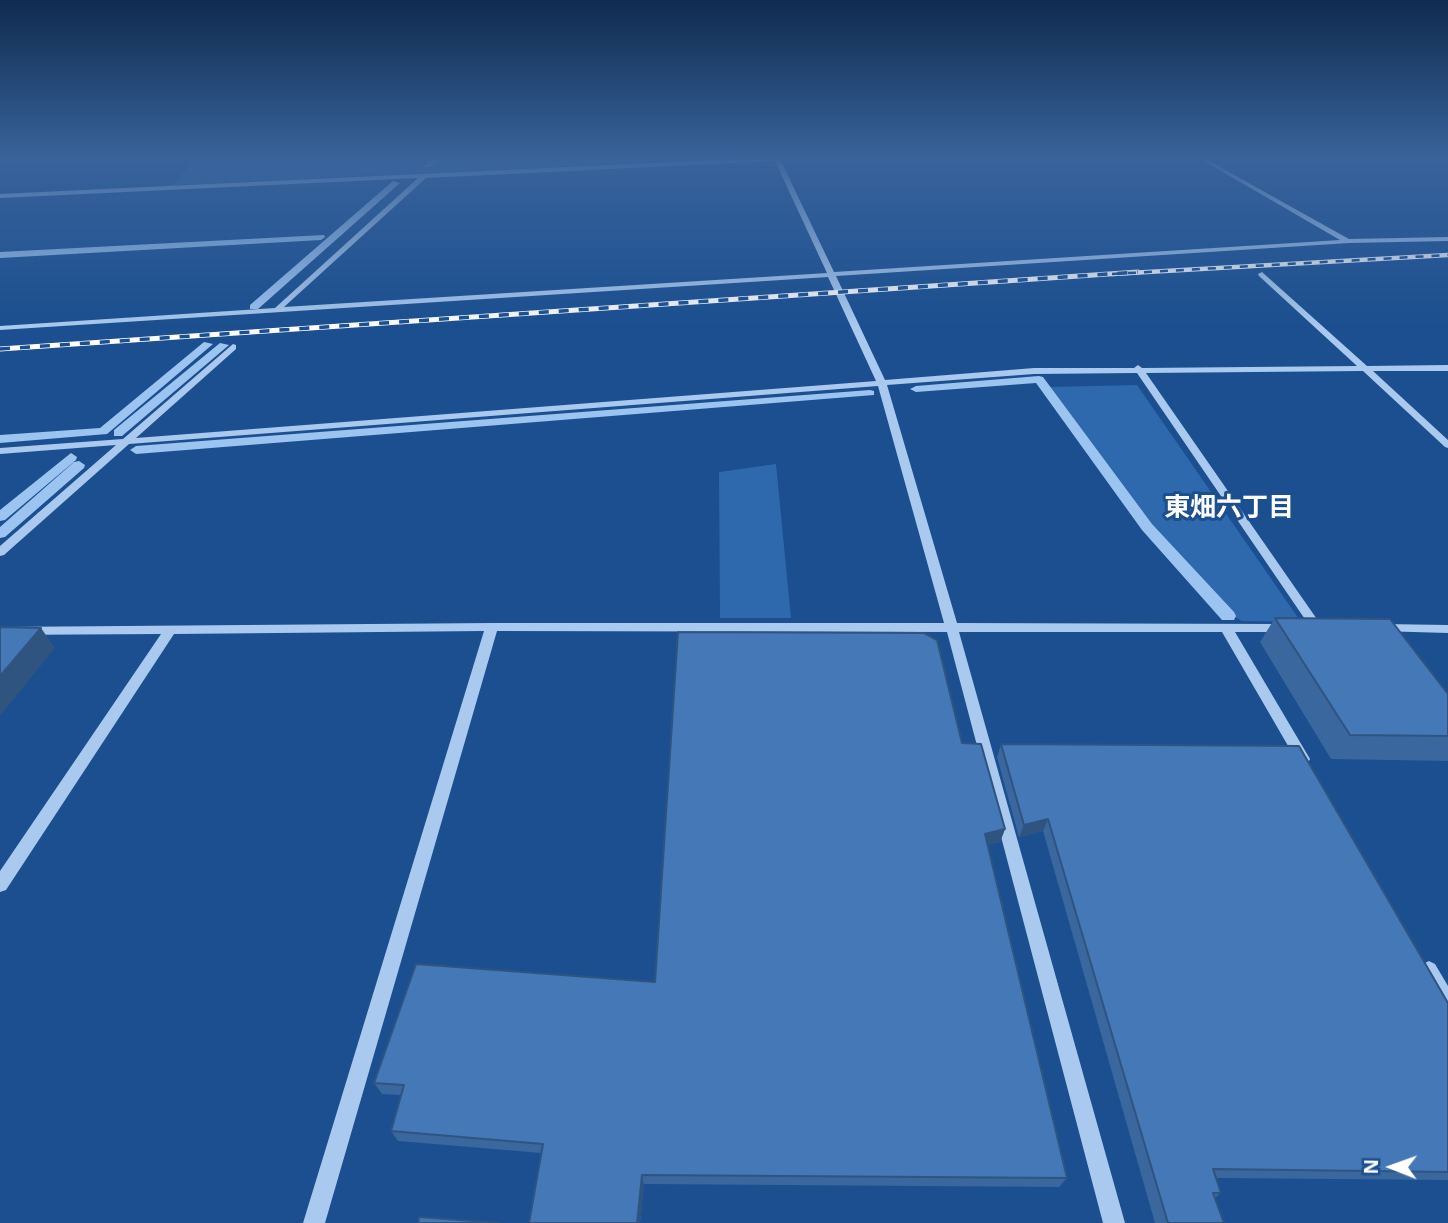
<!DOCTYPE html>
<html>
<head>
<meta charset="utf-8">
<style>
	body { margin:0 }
	#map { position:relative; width:1448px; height:1223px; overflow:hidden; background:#1b4f8f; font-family:"Noto Sans",sans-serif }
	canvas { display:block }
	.north { position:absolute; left:1357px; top:1132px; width:70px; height:70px; -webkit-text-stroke:5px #1b4f8f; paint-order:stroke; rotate:271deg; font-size:19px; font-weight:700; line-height:28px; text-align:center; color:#fff }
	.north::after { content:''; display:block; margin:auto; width:24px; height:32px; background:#fff; clip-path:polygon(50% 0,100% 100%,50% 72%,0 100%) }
</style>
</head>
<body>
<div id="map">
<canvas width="1448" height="1223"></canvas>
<div class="north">N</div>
</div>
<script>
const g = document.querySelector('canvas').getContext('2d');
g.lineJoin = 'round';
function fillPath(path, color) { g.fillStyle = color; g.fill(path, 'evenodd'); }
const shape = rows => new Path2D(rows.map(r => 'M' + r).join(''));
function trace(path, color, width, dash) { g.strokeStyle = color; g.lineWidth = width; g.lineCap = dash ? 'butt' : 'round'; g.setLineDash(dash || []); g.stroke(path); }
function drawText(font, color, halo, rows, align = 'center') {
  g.font = font + ' "Noto Sans","Noto Sans JP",sans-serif'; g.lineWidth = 6; g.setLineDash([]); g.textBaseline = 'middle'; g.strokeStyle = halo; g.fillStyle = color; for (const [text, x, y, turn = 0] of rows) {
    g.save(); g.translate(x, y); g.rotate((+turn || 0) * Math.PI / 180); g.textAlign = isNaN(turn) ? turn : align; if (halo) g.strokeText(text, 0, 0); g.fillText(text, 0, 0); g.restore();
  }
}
const green = shape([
	[197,157,650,157,651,162,173,185],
	[1137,385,1301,622,1242,621,1233,616,1151,527,1048,387],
	[776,464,791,618,720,618,719,472]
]);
const stream = shape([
	[432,157,440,157,430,167,424,167,432,157],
	[393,181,400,183,258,309,250,309,250,305,393,181],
	[324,235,325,237,321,240,0,258,0,252,324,235],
	[204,342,213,344,107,434,0,443,0,435,100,428,204,342],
	[220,343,229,345,122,436,114,436,114,430,220,343],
	[1039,376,1043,377,1152,524,1234,612,1236,616,1234,620,1222,620,1142,530,1036,383,916,392,910,389,916,386,1039,376],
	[870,390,874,391,874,395,136,454,130,450,136,446,870,390],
	[71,453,77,457,76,460,5,520,0,521,0,510,71,453],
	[79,461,85,465,84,468,5,537,0,538,0,527,74,462,79,461]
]);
const minor = shape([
	[774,157,828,157,781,161,834,272,1340,240,1197,157,1202,157,1349,239,1448,237,1448,241,1349,243,836,276,885,380,1034,368,1134,368,1138,365,1142,368,1357,366,1259,276,1258,274,1262,272,1367,366,1448,365,1448,371,1373,371,1448,440,1448,448,1445,447,1363,371,1146,373,1321,625,1323,628,1317,632,1313,631,1137,373,1034,374,887,385,957,623,1283,624,1289,628,1283,632,1235,632,1310,759,1308,763,1303,765,1298,763,1222,632,959,632,1125,1223,1103,1223,947,632,497,631,325,1223,303,1223,484,631,174,634,6,890,0,892,0,871,161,634,0,635,0,627,492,623,944,623,878,386,129,444,4,555,0,556,0,546,116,445,0,454,0,448,123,439,233,344,236,345,236,349,136,438,876,381,828,277,0,330,0,326,275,308,418,178,0,198,0,194,774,157],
	[775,161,827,273,284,307,426,178,775,161],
	[1382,624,1448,625,1448,633,1378,631,1376,628,1382,624],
	[1429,961,1435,964,1448,986,1448,1012,1442,1009,1420,970,1423,964,1429,961]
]);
const railFar1 = shape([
	[1112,274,1448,255]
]);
const rail = shape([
	[0,349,1138,272]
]);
const wall = shape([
	[1275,618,1448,694,1448,761,1331,759,1260,642],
	[962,743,1005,829,1000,842,987,845,1067,1178,1059,1187,644,1184,640,1223,529,1223,541,1153,398,1141,391,1131,401,1095,382,1094,374,1083,655,982],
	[1001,744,1448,1003,1448,1180,1216,1178,1221,1193,1215,1198,1224,1223,1155,1223,1043,831,1019,837,997,757]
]);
const shadedWall = shape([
	[41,628,55,648,0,716,0,676],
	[1048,819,1043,831,1019,837,1024,825],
	[1005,829,1000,842,980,847,985,834],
	[642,1175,644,1184,640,1223,637,1223]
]);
const building = shape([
	[1275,618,1390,619,1448,694,1448,736,1350,735,1275,618],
	[0,627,41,628,0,676,0,627],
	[678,632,924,633,937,640,962,743,981,744,1005,829,985,834,1067,1178,642,1175,637,1223,529,1223,543,1144,391,1131,404,1085,374,1083,416,964,655,982,678,632],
	[1001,744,1299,746,1448,1003,1448,1172,1213,1169,1221,1193,1213,1193,1224,1223,1168,1223,1048,819,1024,825,1001,744],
	[419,1217,500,1223,418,1223,419,1217]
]);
const neighbourhoodNames = [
	["東畑六丁目",1229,509]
];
fillPath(green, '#2e69ad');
fillPath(stream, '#9cc4f0');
fillPath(minor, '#a9c9ee');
trace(railFar1, '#fff', 4.5);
trace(rail, '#fff', 5);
trace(railFar1, '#1b4f8f', 2.5, [8]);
trace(rail, '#1b4f8f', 3.5, [10]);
fillPath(wall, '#3a679d');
fillPath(shadedWall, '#305480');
fillPath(building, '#4478b7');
trace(building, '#305480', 2);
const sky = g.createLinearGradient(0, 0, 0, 328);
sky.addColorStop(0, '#0f2b4f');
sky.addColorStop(0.48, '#39639b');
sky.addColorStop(1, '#39639b00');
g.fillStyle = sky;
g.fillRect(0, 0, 1448, 328);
drawText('bold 26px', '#fff', '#1b4f8f', neighbourhoodNames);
</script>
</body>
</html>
